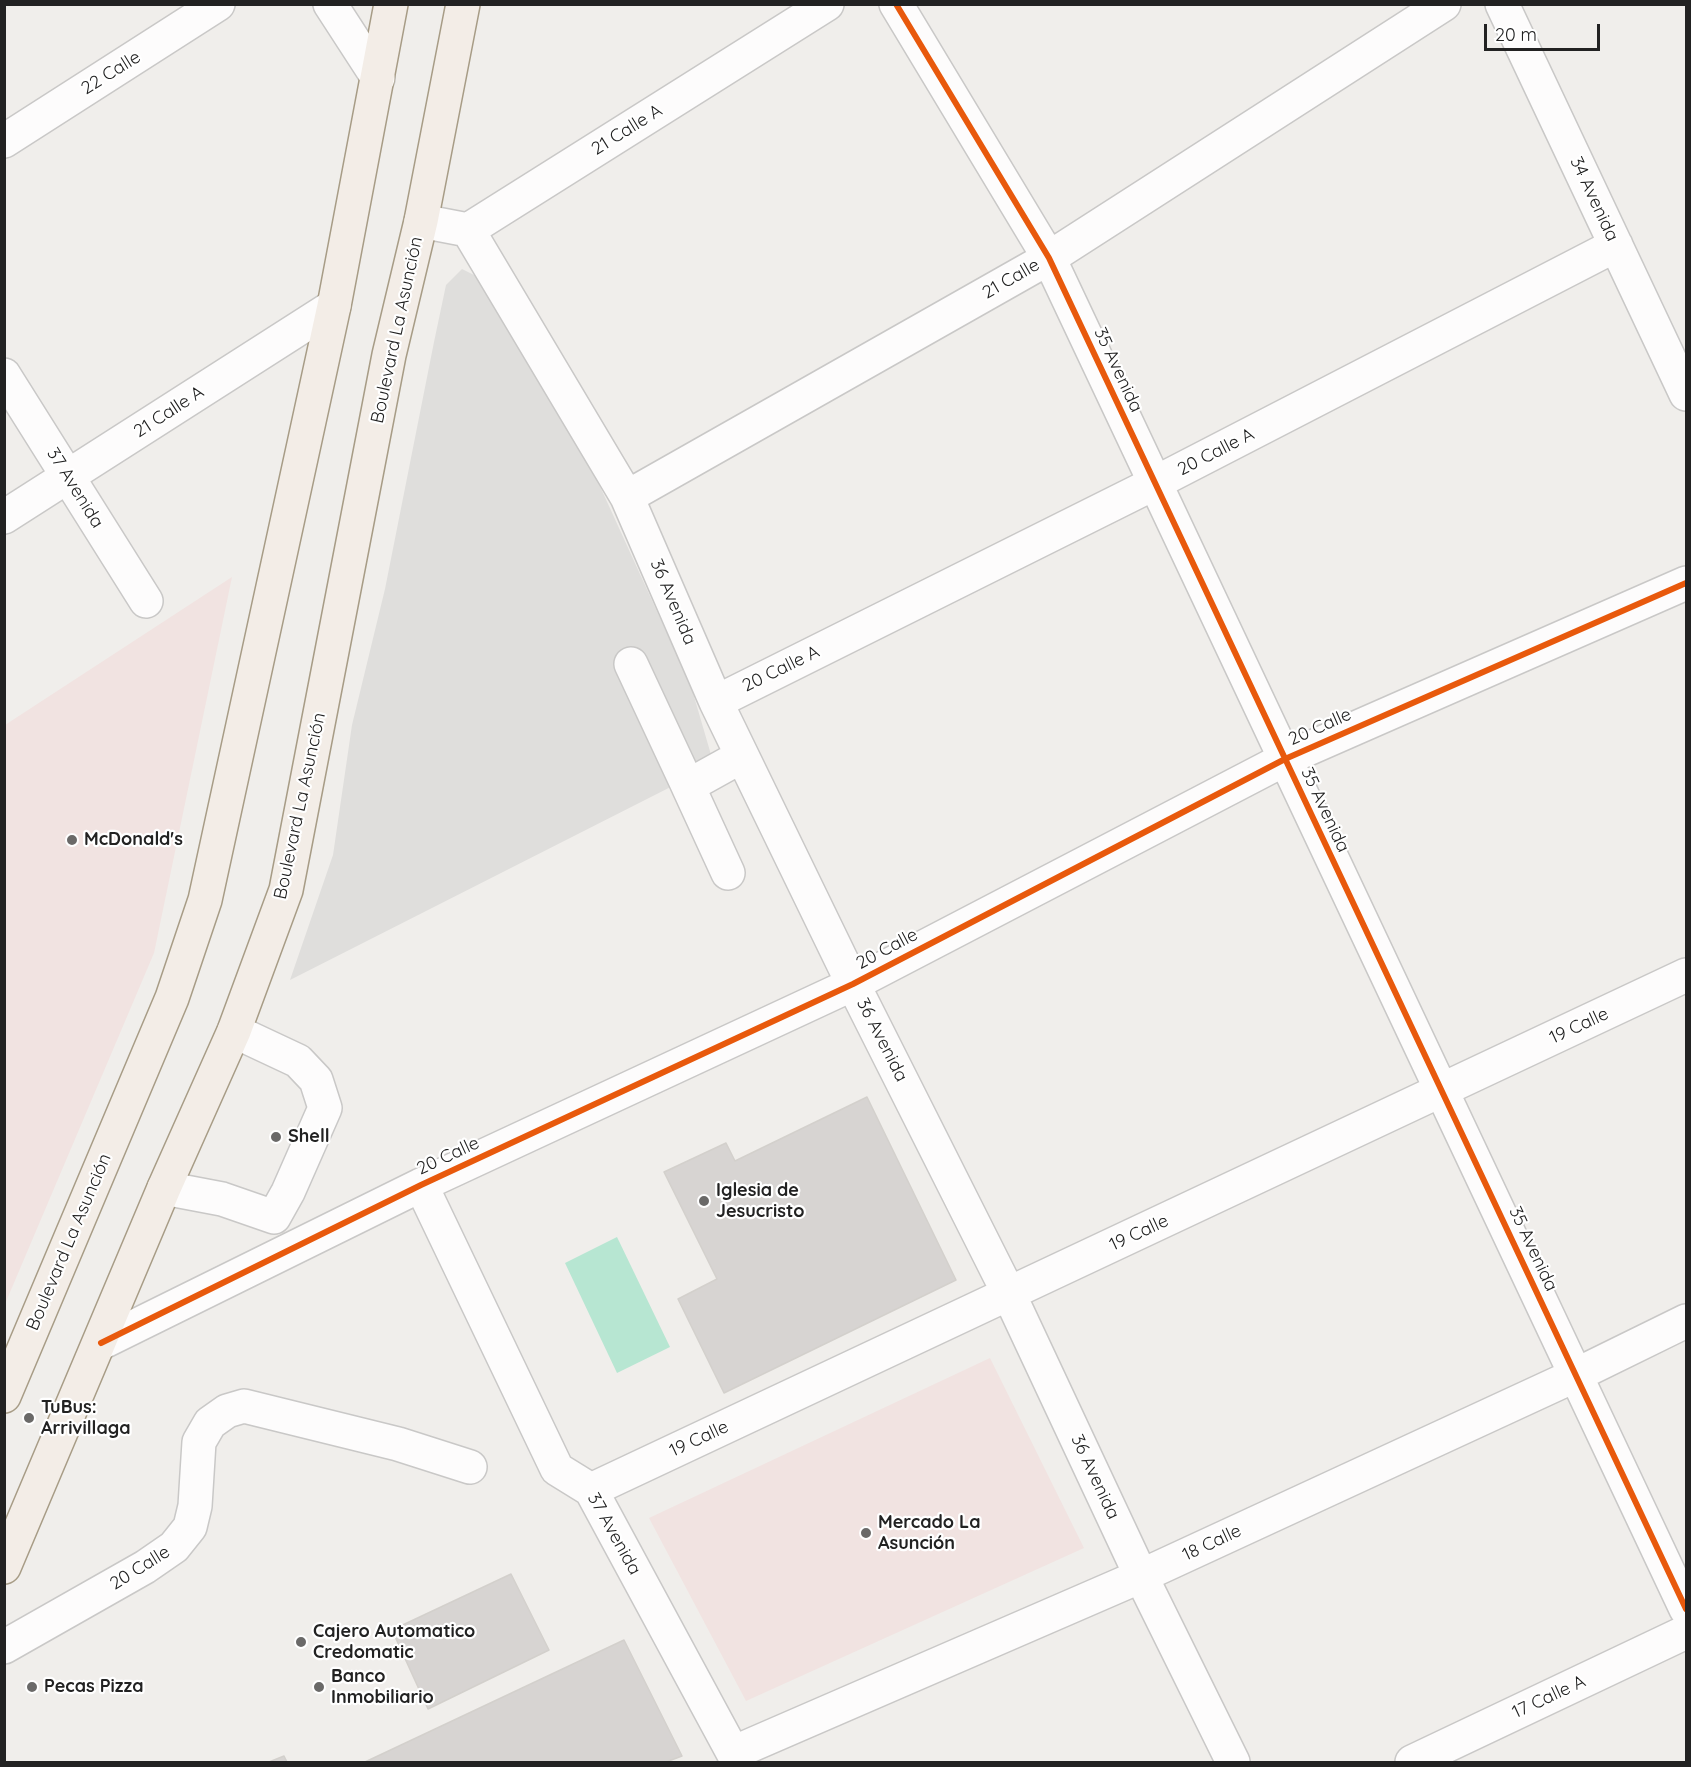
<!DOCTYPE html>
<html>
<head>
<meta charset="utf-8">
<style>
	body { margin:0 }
	#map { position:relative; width:1691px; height:1767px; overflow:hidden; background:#f0eeeb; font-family:Quicksand,sans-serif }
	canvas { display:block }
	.frame { position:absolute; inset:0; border:6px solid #222; pointer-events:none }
	.scale { position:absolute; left:1484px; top:24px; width:116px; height:27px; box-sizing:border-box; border:3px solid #222; border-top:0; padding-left:8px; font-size:18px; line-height:21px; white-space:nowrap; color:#222; -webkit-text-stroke:4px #fff; paint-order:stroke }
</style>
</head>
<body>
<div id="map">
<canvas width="1691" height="1767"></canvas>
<div class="frame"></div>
<div class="scale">20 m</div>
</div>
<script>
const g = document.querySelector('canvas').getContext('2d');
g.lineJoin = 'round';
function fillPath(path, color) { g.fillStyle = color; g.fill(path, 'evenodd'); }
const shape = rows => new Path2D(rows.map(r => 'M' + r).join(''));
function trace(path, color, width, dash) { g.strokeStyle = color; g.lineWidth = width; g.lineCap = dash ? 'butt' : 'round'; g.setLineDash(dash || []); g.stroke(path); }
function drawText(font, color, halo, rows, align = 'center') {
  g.font = font + ' Quicksand,sans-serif'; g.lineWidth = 4.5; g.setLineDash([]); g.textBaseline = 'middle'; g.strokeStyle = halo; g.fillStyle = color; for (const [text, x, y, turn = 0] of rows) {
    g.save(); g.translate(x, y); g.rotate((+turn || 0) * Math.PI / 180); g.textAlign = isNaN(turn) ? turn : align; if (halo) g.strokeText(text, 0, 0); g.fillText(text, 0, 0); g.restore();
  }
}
const residential = shape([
	[462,269,478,277,593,471,691,686,714,765,290,980,333,855,352,725,385,589,434,342,446,285]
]);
const commercial = shape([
	[232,577,154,953,5,1304,5,725],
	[990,1358,1084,1548,746,1701,649,1518]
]);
const pitch = shape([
	[617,1237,670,1347,617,1373,565,1263]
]);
const building = shape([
	[867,1097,956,1280,724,1393,678,1299,717,1279,664,1172,726,1143,735,1161,867,1097],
	[511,1574,549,1650,428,1709,392,1630,511,1574],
	[624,1640,682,1756,666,1762,365,1762,624,1640],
	[284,1756,287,1762,269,1762,284,1756]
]);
const minor = shape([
	[330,4,378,78],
	[896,4,1049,258,1686,1609],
	[1502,4,1686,394],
	[4,141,218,4],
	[421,221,468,230,827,4],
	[468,230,627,497,716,702,853,984,1009,1294,1141,1576,1233,1762],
	[4,375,146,601],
	[627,497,1049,258,1444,4],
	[4,517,334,306],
	[631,664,688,786,742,756],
	[716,702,1155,483,1616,245],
	[688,786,728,873],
	[421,1185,557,1469,591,1490,738,1762],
	[164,1188,222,1199,274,1217,288,1192,325,1108,316,1080,298,1061,234,1031],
	[101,1343,421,1185,853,984,1285,759,1686,583],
	[591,1490,1686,975],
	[4,1647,145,1567,174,1547,190,1527,195,1506,199,1442,210,1423,227,1411,244,1406,398,1444,470,1467],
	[733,1753,1141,1576,1576,1375,1686,1321],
	[1412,1762,1686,1632]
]);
const major = shape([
	[4,1396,172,998,205,900,334,306,391,4],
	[4,1567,164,1188,234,1031,286,890,389,355,421,221,463,4]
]);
const cycleway = shape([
	[896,4,1049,258,1686,1609],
	[101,1343,421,1185,853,984,1285,759,1686,583]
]);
const markers = [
	[72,840,6,"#6a6968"],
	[276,1137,6,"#6a6968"],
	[704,1201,6,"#6a6968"],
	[29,1418,6,"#6a6968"],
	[866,1533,6,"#6a6968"],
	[301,1642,6,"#6a6968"],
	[32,1687,6,"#6a6968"],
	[319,1687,6,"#6a6968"]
];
const streetNames = [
	["22 Calle",111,73,-32],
	["21 Calle A",627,130,-32],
	["34 Avenida",1594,199,65],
	["21 Calle",1011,279,-30],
	["Boulevard La Asunción",397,330,-78],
	["35 Avenida",1118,370,65],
	["21 Calle A",169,412,-33],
	["20 Calle A",1216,452,-27],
	["37 Avenida",75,488,58],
	["36 Avenida",673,602,67],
	["20 Calle A",781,669,-26],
	["20 Calle",1320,727,-24],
	["Boulevard La Asunción",300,806,-78],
	["35 Avenida",1325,810,65],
	["20 Calle",887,949,-28],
	["19 Calle",1579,1026,-25],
	["36 Avenida",882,1040,63],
	["20 Calle",448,1156,-25],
	["19 Calle",1139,1233,-25],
	["Boulevard La Asunción",69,1242,-67],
	["35 Avenida",1533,1249,65],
	["19 Calle",699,1439,-25],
	["36 Avenida",1095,1477,65],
	["37 Avenida",614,1534,61],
	["18 Calle",1212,1543,-25],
	["20 Calle",140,1568,-32],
	["17 Calle A",1549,1697,-25]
];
const poiNames = [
	["McDonald's",84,840],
	["Shell",288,1137],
	["Iglesia de",716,1191],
	["Jesucristo",716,1212],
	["TuBus:",41,1408],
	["Arrivillaga",41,1429],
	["Mercado La",878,1523],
	["Asunción",878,1544],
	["Cajero Automatico",313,1632],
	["Credomatic",313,1653],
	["Banco",331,1677],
	["Inmobiliario",331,1698],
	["Pecas Pizza",44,1687]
];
fillPath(residential, '#dfdedc');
fillPath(commercial, '#f1e3e1');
fillPath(pitch, '#b7e6d2');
fillPath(building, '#d7d4d2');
trace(building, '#d3d0cc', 1.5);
trace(minor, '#c9c8c7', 36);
trace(major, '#a79c86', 36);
trace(minor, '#fdfcfc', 33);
trace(major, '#f3ede7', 33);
trace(cycleway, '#e8590c', 6);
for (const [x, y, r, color] of markers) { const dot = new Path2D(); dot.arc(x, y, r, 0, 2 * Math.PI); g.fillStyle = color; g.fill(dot); trace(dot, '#fff', 2); }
drawText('18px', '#222', '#fff', streetNames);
drawText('bold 18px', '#222', '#fff', poiNames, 'left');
</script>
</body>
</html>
